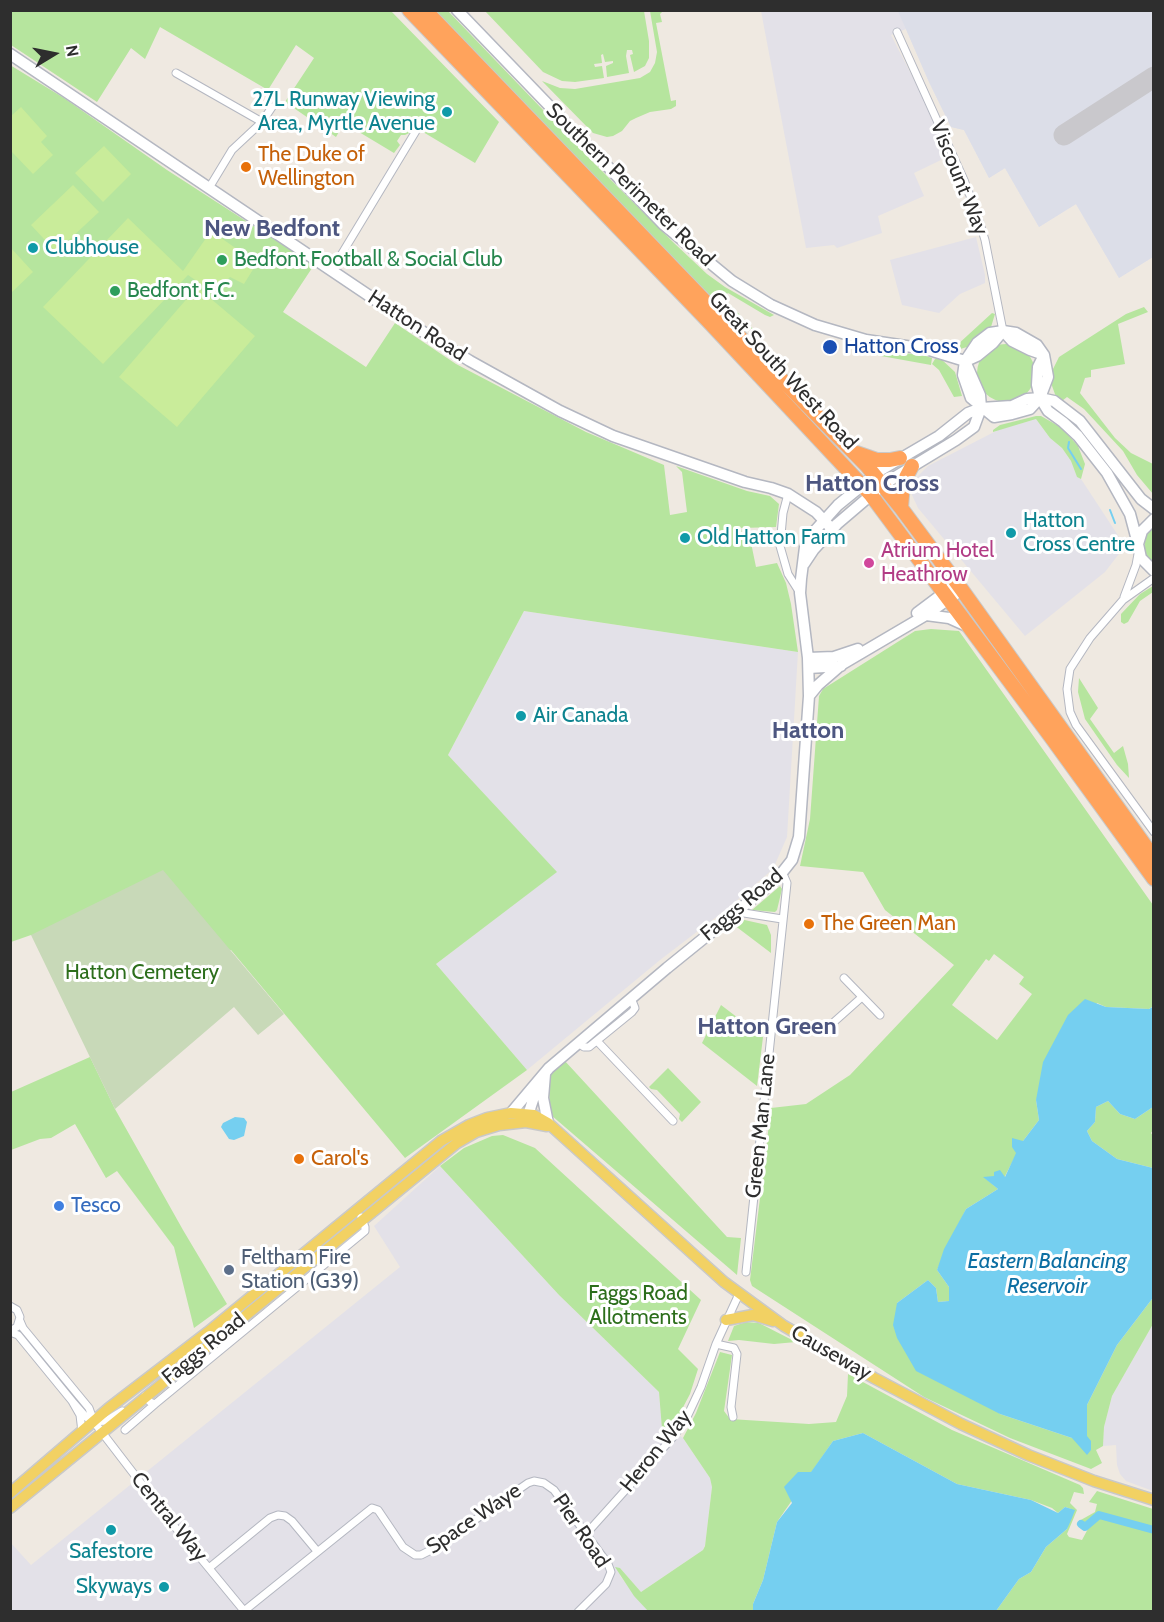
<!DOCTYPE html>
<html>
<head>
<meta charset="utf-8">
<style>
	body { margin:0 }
	#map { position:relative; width:1164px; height:1622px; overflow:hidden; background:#efe9e1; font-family:Cabin,sans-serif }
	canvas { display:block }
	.frame { position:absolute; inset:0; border:12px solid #2e2e2e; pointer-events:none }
	.north { position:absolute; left:24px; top:24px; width:60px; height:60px; -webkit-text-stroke:4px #fff; paint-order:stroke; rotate:80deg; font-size:16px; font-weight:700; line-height:24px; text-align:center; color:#2e2e2e }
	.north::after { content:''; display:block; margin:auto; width:21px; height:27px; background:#2e2e2e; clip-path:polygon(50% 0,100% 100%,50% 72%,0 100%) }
</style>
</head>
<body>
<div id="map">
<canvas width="1164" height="1622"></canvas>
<div class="frame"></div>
<div class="north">N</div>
</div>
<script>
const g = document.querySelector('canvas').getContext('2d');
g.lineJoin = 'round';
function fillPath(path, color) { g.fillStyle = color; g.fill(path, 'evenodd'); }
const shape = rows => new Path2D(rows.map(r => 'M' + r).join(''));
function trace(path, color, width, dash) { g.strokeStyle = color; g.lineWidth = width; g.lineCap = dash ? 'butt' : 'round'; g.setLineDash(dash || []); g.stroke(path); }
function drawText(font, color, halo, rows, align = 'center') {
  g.font = font + ' Cabin,sans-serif'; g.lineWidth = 6; g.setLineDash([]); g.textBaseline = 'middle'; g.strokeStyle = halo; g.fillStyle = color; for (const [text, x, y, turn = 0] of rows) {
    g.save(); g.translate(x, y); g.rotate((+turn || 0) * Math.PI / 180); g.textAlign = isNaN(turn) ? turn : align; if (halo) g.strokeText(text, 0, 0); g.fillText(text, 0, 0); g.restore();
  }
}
const industrial = shape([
	[761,11,1153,11,1153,257,1119,278,1076,204,1039,227,1005,168,989,178,964,130,951,127,929,82,906,29,891,35,949,148,941,152,941,160,914,173,924,196,878,216,882,233,837,248,834,245,806,248],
	[976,237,985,275,985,283,960,294,939,313,902,305,890,260],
	[1036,419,1050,438,1062,448,1071,461,1077,477,1081,479,1125,546,1105,572,1025,636,918,508,912,495,915,479,928,466,998,430],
	[524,611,798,652,787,837,773,869,728,908,660,960,527,1070,436,964,556,872,448,755],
	[440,1166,559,1295,659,1392,662,1428,671,1430,683,1438,710,1478,712,1487,705,1545,703,1550,641,1592,620,1568,620,1576,648,1611,11,1611,10,1542,31,1565,400,1267,374,1226],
	[1153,1324,1153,1491,1126,1481,1120,1474,1117,1465,1116,1445,1103,1446,1104,1427,1112,1396]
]);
const airport = shape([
	[898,11,1153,11,1153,257,1119,278,1076,204,1039,227,1005,168,989,178,964,130,951,127,929,82]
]);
const green = shape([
	[10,11,391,11,499,122,475,163,418,129,405,135,401,135,397,141,400,145,394,153,344,123,336,137,285,102,314,58,296,45,268,90,160,27,145,59,131,48,97,102,11,45],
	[433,11,448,11,595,164,674,243,707,274,725,287,774,315,770,317,765,315,728,293,723,297,754,330,733,319],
	[485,11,644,11,649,41,649,58,645,66,634,72,630,55,633,54,632,50,627,50,626,56,629,73,607,77,606,66,613,63,613,61,605,62,603,54,601,55,602,63,594,64,595,67,602,66,604,78,575,82,562,81,543,72],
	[650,11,663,11,660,14,662,22,656,23,671,101,676,100,676,106,671,109,650,112,636,118,630,121,622,131,613,136,607,137,593,133,542,81,560,88,575,89,640,78,650,72,655,63,657,52],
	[10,65,64,98,167,170,314,265,283,312,366,367,395,323,456,364,586,432,664,465,670,515,687,512,682,472,676,466,747,491,770,496,779,504,776,527,741,528,742,539,750,538,756,567,777,563,786,583,791,604,798,652,524,611,448,755,557,872,436,964,527,1070,405,1158,231,950,31,935,11,942],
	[1144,307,1148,312,1118,324,1125,364,1091,370,1091,377,1085,378,1080,393,1115,438,1131,453,1153,464,1153,494,1137,475,1123,451,1084,409,1067,397,1062,401,1056,397,1051,383,1053,369,1059,357,1126,314],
	[992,313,995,314,991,327,967,347,957,350,956,346],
	'977 373a29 29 0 1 1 58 0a29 29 0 1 1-58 0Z',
	[876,349,926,356,932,358,931,365,870,354],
	[940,358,955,372,962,396,954,397,939,370,932,364,935,359],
	[1036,416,1041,416,1062,428,1078,446,1085,464,1081,479,1077,477,1071,461,1062,448,1050,438,1036,419,993,432,993,430,1000,425],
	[1153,524,1153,563,1146,555,1144,547,1147,532],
	[1153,586,1153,592,1140,601,1128,622,1124,624,1121,622,1121,614,1140,594],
	[931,629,959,631,1153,905,1153,1006,1149,1009,1106,1007,1097,1003,1036,1100,1039,1120,1023,1141,1004,1178,984,1177,998,1189,966,1209,937,1270,949,1287,949,1301,938,1302,936,1288,928,1280,897,1303,1000,1414,1072,1438,1087,1436,1087,1405,1117,1345,1152,1299,1153,1294,1153,1324,1112,1396,1104,1427,1103,1446,1096,1450,1102,1463,1091,1469,1010,1438,924,1397,752,1286,750,1280,771,1108,806,1104,850,1075,954,965,885,910,863,872,800,866,810,819,819,696,823,689,915,631],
	[994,954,1024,977,1019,984,1032,994,997,1040,952,1005,986,959,989,961],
	[1079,678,1098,708,1090,719,1114,753,1123,746,1128,764,1129,778,1117,765,1085,719,1078,692],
	[780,886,782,889,777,910,775,912,752,910],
	[740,919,767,925,771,935,771,953,734,925],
	[721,1005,763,1037,757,1086,702,1043],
	[90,1057,115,1109,183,1230,227,1304,194,1328,174,1247,117,1171,106,1178,75,1124,51,1138,40,1139,11,1150,11,1092],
	[564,1060,727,1237,741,1238,737,1275,551,1115,548,1082,550,1072],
	[668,1068,701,1102,682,1122,679,1119,680,1114,657,1090,651,1089,649,1087],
	[1108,1101,1120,1114,1135,1119,1153,1107,1153,1130,1151,1133,1153,1136,1153,1168,1117,1159,1092,1141,1087,1131,1095,1122,1096,1107],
	[503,1135,535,1148,701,1300,678,1349,698,1369,690,1394,671,1430,662,1429,659,1392,559,1295,440,1166,464,1148,492,1136],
	[746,1322,759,1323,796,1342,774,1344,739,1340,728,1341,734,1326],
	[720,1352,732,1355,724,1411,730,1419,809,1424,836,1422,847,1396,848,1374,952,1430,1080,1485,1083,1488,1084,1494,1074,1492,1070,1503,1077,1510,1067,1534,1069,1537,1082,1540,1090,1525,1100,1517,1153,1532,1153,1611,996,1611,1019,1579,1031,1572,1046,1547,1067,1529,1071,1509,1065,1507,1058,1513,1052,1508,1031,1500,957,1484,863,1433,833,1441,777,1522,763,1580,753,1604,753,1611,648,1611,634,1596,615,1567,620,1568,641,1592,703,1550,705,1546,712,1487,710,1478,683,1438,696,1413],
	[1097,1491,1153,1509,1153,1528,1099,1514,1085,1525,1079,1521,1095,1512,1097,1504,1089,1502]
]);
const cemetery = shape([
	[163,870,284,1014,258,1035,234,1007,115,1109,31,935]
]);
const pitch = shape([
	[21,107,47,136,41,142,53,155,33,174,11,151,11,116],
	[104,146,131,174,103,202,75,173],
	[73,185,99,212,56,252,31,225],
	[128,218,183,271,211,231,257,263,244,284,230,277,214,293,188,275,103,364,43,307],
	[11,248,33,272,11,293],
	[197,287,255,336,177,427,119,377]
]);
const water = shape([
	[1085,999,1106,1007,1149,1009,1154,1006,1153,1107,1135,1119,1120,1114,1108,1101,1096,1107,1095,1122,1087,1131,1092,1141,1117,1159,1153,1168,1154,1294,1152,1299,1117,1345,1087,1405,1087,1436,1091,1441,1091,1450,1087,1455,1072,1438,1000,1414,916,1371,897,1338,893,1325,897,1303,928,1280,936,1288,938,1302,949,1301,949,1287,937,1270,944,1249,966,1209,998,1189,983,1177,994,1176,994,1172,1000,1170,1005,1177,1016,1153,1012,1147,1012,1138,1023,1141,1039,1120,1036,1100,1043,1062,1068,1015],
	[235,1117,244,1118,247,1122,244,1136,234,1140,229,1139,221,1127,223,1123],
	[863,1433,957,1484,1031,1500,1058,1513,1065,1507,1075,1510,1072,1518,1067,1529,1046,1547,1031,1572,1019,1579,996,1611,753,1611,753,1604,763,1580,777,1522,792,1503,784,1487,798,1472,811,1472,833,1441]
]);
const stream = shape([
	[1069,442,1068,448,1081,469],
	[1110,510,1115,523]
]);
const canal = shape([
	[1081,1524,1085,1527,1099,1515,1154,1530]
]);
const taxiway = shape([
	[1064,135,1154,77]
]);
const street = shape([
	[897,32,964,180,977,214,985,240,1003,331],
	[176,73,262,122],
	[209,188,232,150,262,122,272,107],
	[332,270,416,131],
	[788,494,783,513,780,546,788,574,800,593],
	[1154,578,1123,600,1090,638,1070,669,1067,689,1070,712,1076,725,1154,832],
	[1124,597,1136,565,1138,554],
	[739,910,744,913,782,919],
	[844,978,880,1015],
	[772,1028,803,1031,825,1030,862,997],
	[597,1041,673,1121],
	[578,1043,584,1047,589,1047,632,1012,635,1008,631,998],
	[746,1272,787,883,783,874],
	[10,1306,17,1310,20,1317,17,1327,10,1331],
	[20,1321,23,1328,89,1408,94,1422],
	[10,1332,18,1335,72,1401,80,1415,82,1432],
	[716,1344,734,1348,737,1354,731,1407,733,1417],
	[145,1396,150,1402,155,1404,365,1231,365,1227,361,1217],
	[72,1401,86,1417,94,1422,170,1521,245,1612],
	[94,1422,106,1421,122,1411],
	[125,1430,155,1404],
	[586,1534,674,1436,686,1419,701,1387,716,1344,739,1294],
	[209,1568,270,1518,278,1515,285,1516,292,1521,317,1551],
	[244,1611,372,1508,378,1510,403,1547,415,1555,421,1555,433,1549,528,1483,534,1481,544,1483,554,1490,608,1564,611,1572,606,1584,578,1612]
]);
const secondary = shape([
	[457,10,664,225,732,281,771,305,815,325,866,340,926,349,965,361],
	[10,54,417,328,470,361,560,411,613,436,745,482,771,488,788,494,816,512,832,529],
	[1003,331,1016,333,1037,345,1044,355,1048,377,1040,398,1030,409,1012,414,994,417,971,398,963,375,965,361,977,343,990,333,1003,331],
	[1003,331,1012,341,1030,350,1044,355],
	[1044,355,1038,367,1037,385,1040,398,1048,411,1063,422,1078,436,1107,473,1130,514,1138,544],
	[966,361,977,356,993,343,1003,331],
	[1154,519,1142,531,1138,544,1141,558,1154,571],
	[804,564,814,549,837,524,871,495,895,477,956,440,974,427,981,408,980,395,965,361],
	[917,613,957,583],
	[926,615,949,618,969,627],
	[808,658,834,657,858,649],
	[809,668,841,666],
	[809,696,818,685,841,665,926,615,962,590],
	[545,1074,543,1098,548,1123],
	[511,1113,549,1068,667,968,777,879,792,860,799,837,809,696,808,658,800,593,801,579,805,547,811,535,838,505,881,470,939,436,968,413,981,408,1012,406,1027,399,1040,398,1054,401,1080,421,1141,499,1154,509],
	[526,1121,538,1085]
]);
const primary = shape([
	[726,1320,753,1315,773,1321],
	[10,1493,109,1408,208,1332,441,1141,469,1125,487,1118,511,1113,534,1115,548,1123,724,1282,784,1326,874,1378,961,1424,1028,1455,1094,1481,1154,1500],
	[10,1508,457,1143,476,1132,499,1125,526,1122,547,1126]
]);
const highway = shape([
	[409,10,710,323,871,495,1051,737,1154,879],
	[425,10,727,324,867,466,901,508,962,590,1154,858],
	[857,453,877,460,890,460,900,458],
	[901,508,903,483,912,466]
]);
const markers = [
	[447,112,6,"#0f9aa8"],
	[246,167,6,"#e8710a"],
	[33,248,6,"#0f9aa8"],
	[222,260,6,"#2e9e5b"],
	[115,291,6,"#2e9e5b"],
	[830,347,8,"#1a4fb4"],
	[1011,533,6,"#0f9aa8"],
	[685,538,6,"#0f9aa8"],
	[869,563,6,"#d1479c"],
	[521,716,6,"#0f9aa8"],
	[809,924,6,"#e8710a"],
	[299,1159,6,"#e8710a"],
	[59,1206,6,"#3f7fe0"],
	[229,1270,6,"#5c6f8a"],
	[111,1530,6,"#0f9aa8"],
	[164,1587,6,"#0f9aa8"]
];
const cultureNames = [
	["27L Runway Viewing",435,100,"right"],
	["Area, Myrtle Avenue",435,124,"right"],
	["Clubhouse",45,248],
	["Hatton",1023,521],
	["Cross Centre",1023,545],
	["Old Hatton Farm",697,538],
	["Air Canada",533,716],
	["Safestore",111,1552,"center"],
	["Skyways",152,1587,"right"]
];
const foodNames = [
	["The Duke of",258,155],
	["Wellington",258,179],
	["The Green Man",821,924],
	["Carol's",311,1159]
];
const streetNames = [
	["Viscount Way",959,178,68],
	["Southern Perimeter Road",630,185,44],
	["Hatton Road",417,326,33],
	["Great South West Road",783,371,47],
	["Faggs Road",742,905,-40],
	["Green Man Lane",761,1126,-84],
	["Faggs Road",204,1349,-39],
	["Causeway",831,1353,30],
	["Heron Way",656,1451,-51],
	["Central Way",169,1517,51],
	["Space Waye",474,1519,-34],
	["Pier Road",581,1531,56]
];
const leisureNames = [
	["Bedfont Football & Social Club",234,260],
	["Bedfont F.C.",127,291]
];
const transitNames = [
	["Hatton Cross",844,347]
];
const hotelNames = [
	["Atrium Hotel",881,551],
	["Heathrow",881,575]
];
const parkNames = [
	["Hatton Cemetery",142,973],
	["Faggs Road",638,1294],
	["Allotments",638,1318]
];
const shopNames = [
	["Tesco",71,1206]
];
const serviceNames = [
	["Feltham Fire",241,1258],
	["Station (G39)",241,1282]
];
const waterNames = [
	["Eastern Balancing",1047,1262],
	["Reservoir",1047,1287]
];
const quarterNames = [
	["New Bedfont",272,229],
	["Hatton Cross",872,484],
	["Hatton",808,731],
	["Hatton Green",767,1027]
];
fillPath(industrial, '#e3e1e8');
fillPath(airport, '#dcdee8');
fillPath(green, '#b6e59e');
fillPath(cemetery, '#c8d9b8');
fillPath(pitch, '#c9ec9a');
fillPath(water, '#75cff0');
trace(stream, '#75cff0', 2);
trace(canal, '#75cff0', 8);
trace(taxiway, '#c9c8cc', 21);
trace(street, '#b4b7c1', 9);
trace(secondary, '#b4b7c1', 13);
trace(primary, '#c9c9c9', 13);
trace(highway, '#c9c9c9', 16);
trace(street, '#fff', 7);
trace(secondary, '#fff', 10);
trace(primary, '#f2d163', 10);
trace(highway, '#ffa35c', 14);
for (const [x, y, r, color] of markers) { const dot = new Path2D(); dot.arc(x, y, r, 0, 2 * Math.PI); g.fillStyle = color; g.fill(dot); trace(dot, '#fff', 2); }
drawText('21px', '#0d838f', '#fff', cultureNames, 'left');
drawText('21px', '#c56008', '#fff', foodNames, 'left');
drawText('21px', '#2e2e2e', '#fff', streetNames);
drawText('21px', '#27864d', '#fff', leisureNames, 'left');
drawText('21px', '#164399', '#fff', transitNames, 'left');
drawText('21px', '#b23c85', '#fff', hotelNames, 'left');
drawText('21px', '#2c6e1b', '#fff', parkNames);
drawText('21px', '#366cbe', '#fff', shopNames, 'left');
drawText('21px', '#4e5e75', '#fff', serviceNames, 'left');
drawText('italic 22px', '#0d6fa3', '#fff', waterNames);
drawText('bold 24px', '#4d5680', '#fff', quarterNames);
</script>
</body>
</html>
